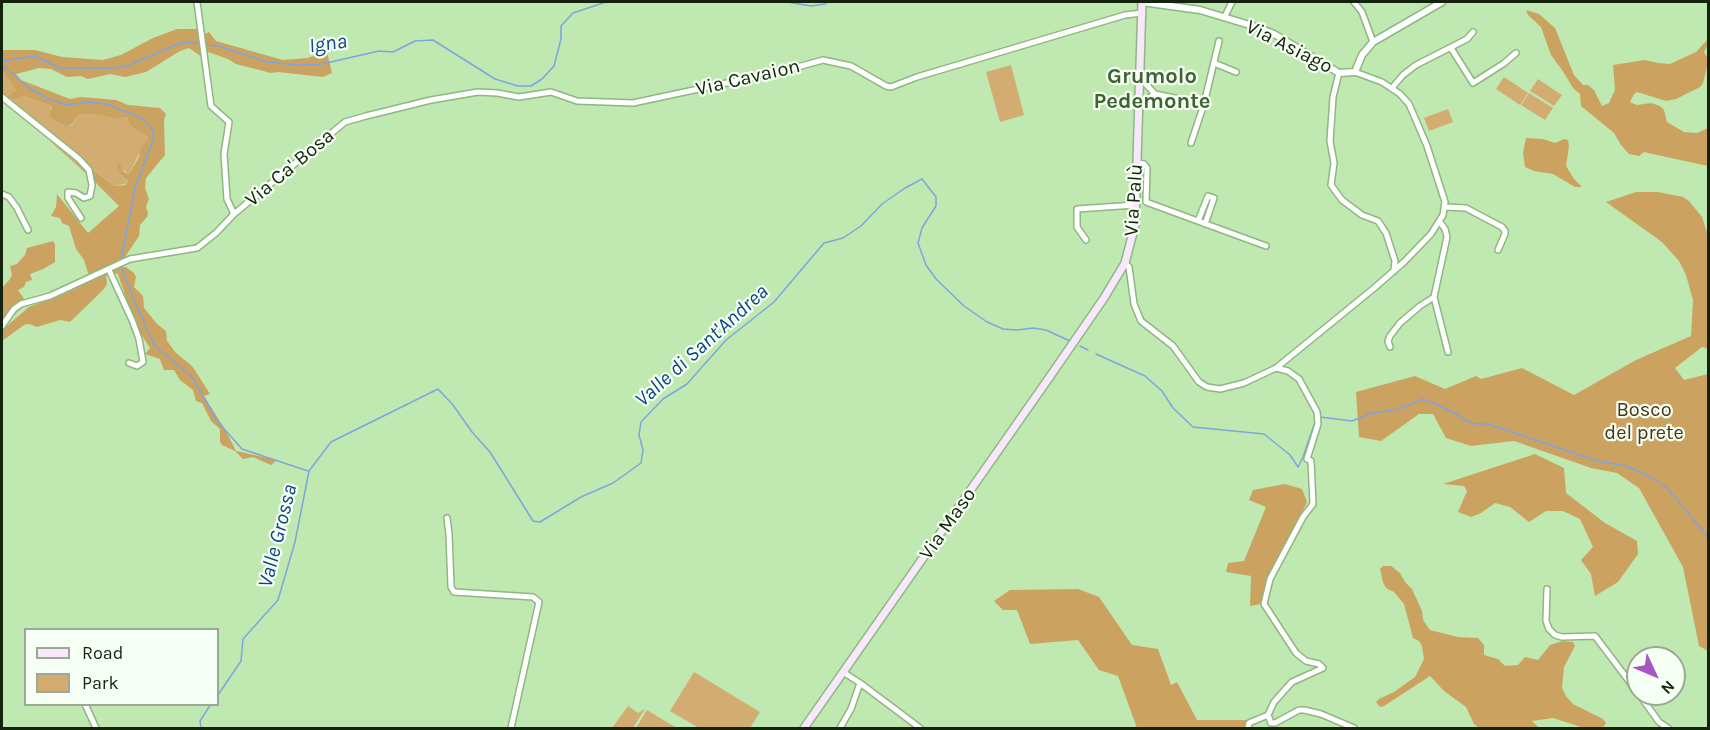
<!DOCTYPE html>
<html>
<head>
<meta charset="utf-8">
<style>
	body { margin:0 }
	#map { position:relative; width:1710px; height:730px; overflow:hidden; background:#bfe9b0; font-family:Karla,sans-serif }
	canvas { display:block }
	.frame { position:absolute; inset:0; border:3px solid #14230e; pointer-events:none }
	.legend { position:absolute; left:24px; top:628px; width:195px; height:78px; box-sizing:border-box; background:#f6fff3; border:2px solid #9ca797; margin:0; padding:8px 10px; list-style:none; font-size:18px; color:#14230e }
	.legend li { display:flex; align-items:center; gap:12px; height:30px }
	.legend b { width:30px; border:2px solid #9ca797 }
	.north { position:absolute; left:1626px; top:646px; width:60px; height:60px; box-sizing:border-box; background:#f6fff3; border:2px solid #9ca797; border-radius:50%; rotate:134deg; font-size:16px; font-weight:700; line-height:24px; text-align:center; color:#14230e }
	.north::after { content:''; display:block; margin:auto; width:21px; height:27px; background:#a955c3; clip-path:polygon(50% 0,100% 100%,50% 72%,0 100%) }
</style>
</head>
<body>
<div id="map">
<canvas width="1710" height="730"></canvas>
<div class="frame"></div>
<ul class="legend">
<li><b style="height:8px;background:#f9e7fe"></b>Road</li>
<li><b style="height:16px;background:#d2ac71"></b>Park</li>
</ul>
<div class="north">N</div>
</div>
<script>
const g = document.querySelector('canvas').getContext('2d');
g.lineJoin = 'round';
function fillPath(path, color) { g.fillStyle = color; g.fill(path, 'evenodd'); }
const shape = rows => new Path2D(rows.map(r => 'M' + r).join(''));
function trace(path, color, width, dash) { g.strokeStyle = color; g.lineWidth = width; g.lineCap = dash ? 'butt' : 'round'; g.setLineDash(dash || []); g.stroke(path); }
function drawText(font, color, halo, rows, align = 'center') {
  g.font = font + ' Karla,sans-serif'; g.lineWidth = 4.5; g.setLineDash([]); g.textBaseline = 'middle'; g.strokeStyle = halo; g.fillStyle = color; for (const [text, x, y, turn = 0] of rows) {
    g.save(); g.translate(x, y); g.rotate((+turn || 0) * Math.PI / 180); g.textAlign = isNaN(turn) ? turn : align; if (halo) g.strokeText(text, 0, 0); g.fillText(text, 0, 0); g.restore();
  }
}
const green = shape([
	[1011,65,1024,115,1000,122,986,72],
	[2,70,16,90,8,97,16,98,24,96,49,105,60,123,67,127,73,124,78,115,92,114,118,119,127,117,130,126,147,136,148,140,143,146,129,174,122,169,120,174,128,183,115,186,94,170,92,179,50,141,47,132,5,99,2,103],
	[1504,77,1528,93,1520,105,1496,89],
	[1538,79,1562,95,1554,106,1530,91],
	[1529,93,1553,108,1545,120,1521,105],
	[1448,109,1453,122,1429,131,1424,118],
	[694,672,760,712,750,728,699,728,670,711],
	[628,706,638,713,645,709,633,728,612,728],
	[647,710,675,727,674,728,636,728]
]);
const forest = shape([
	[1526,10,1539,14,1555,28,1574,75,1583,85,1588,85,1594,90,1602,106,1609,103,1615,90,1613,65,1645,60,1658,63,1670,64,1696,52,1708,39,1708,45,1704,52,1708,58,1708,63,1703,83,1700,87,1676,99,1666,101,1637,92,1634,94,1630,102,1637,105,1651,103,1660,106,1664,110,1667,122,1684,132,1697,133,1708,128,1708,166,1648,153,1644,152,1639,156,1629,154,1621,145,1614,133,1581,106,1580,94,1573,88,1562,70,1551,55,1541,27,1528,15],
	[177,29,198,29,202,57,189,48,180,51,146,72,125,77,110,74,88,79,81,76,67,77,51,69,39,68,16,74,21,80,70,99,81,97,116,100,128,105,160,108,166,114,164,121,165,155,146,178,145,188,149,199,146,207,148,213,147,217,140,225,139,236,123,260,89,276,84,260,76,249,69,226,62,223,60,218,51,216,56,207,57,194,88,233,119,206,92,179,90,170,92,169,115,186,125,185,128,182,120,174,117,164,119,163,124,172,129,174,139,157,140,149,148,139,147,136,130,126,127,117,118,119,92,114,78,115,73,123,67,127,49,117,52,108,49,105,24,96,14,99,7,97,16,90,2,70,2,50,35,50,62,57,103,60,121,55,153,38],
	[209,32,216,41,283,60,307,58,327,52,332,73,323,77,278,72,271,73,236,64,228,59,205,51,203,35],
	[1526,138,1543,139,1555,143,1564,139,1568,140,1569,146,1566,166,1574,179,1582,187,1575,187,1553,174,1534,171,1525,167,1523,153],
	[1636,192,1658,192,1683,197,1689,201,1702,217,1708,235,1708,349,1702,347,1675,368,1684,380,1708,374,1708,651,1699,646,1683,567,1639,488,1617,473,1591,468,1514,441,1471,446,1446,438,1433,414,1419,414,1381,441,1359,437,1356,392,1415,376,1445,389,1476,376,1481,379,1522,368,1574,395,1636,360,1691,336,1693,300,1686,275,1679,261,1662,242,1606,202],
	[53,241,55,244,55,262,43,269,30,274,32,280,26,282,24,287,18,290,24,299,22,307,23,307,2,326,2,288,10,279,12,275,10,266,17,264,25,255,27,248],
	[120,267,126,267,134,273,136,277,134,287,143,296,144,308,157,324,166,331,167,341,176,353,192,366,198,375,210,394,204,396,226,431,236,451,277,460,271,465,253,457,243,459,235,451,222,445,220,442,220,429,211,421,202,403,196,401,193,390,180,380,174,370,164,370,160,359,145,354,150,348,135,325,118,274,114,273,106,276,107,284,103,290,70,322,60,320,37,327,29,324,24,325,2,341,2,330,29,307,64,294],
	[1535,454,1564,468,1566,493,1605,523,1637,541,1638,554,1618,582,1595,596,1591,574,1581,560,1593,547,1580,519,1563,511,1546,511,1529,522,1510,507,1495,503,1481,513,1471,517,1458,512,1467,491,1464,486,1443,484],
	[1285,484,1302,489,1307,502,1268,580,1261,604,1250,606,1251,576,1226,572,1228,563,1244,561,1266,507,1249,500,1253,490],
	[1383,566,1391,566,1400,573,1405,582,1412,589,1422,611,1423,620,1430,630,1458,637,1478,638,1484,645,1484,655,1498,659,1505,666,1518,665,1525,657,1538,660,1550,645,1563,641,1573,642,1575,646,1564,667,1562,688,1566,696,1573,704,1603,719,1606,723,1604,726,1601,728,1584,728,1553,718,1532,721,1539,728,1478,727,1474,724,1466,707,1444,691,1430,676,1384,706,1380,707,1376,702,1379,699,1394,692,1415,677,1424,659,1422,646,1419,641,1413,638,1404,604,1394,592,1386,588,1383,582,1380,569],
	[1078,589,1099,597,1132,645,1158,649,1171,685,1177,682,1197,720,1246,720,1246,728,1137,728,1118,676,1099,670,1078,640,1030,644,1017,610,1003,610,994,601,1010,590]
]);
const stream = shape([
	[787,2,811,6,825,4,827,2],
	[205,45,218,46,267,62,300,65,322,64,379,51,393,52,415,41,433,40,495,79,518,86,531,86,542,79,554,66,561,39,561,26,573,13,606,2],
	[2,61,34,56,60,68,114,68,129,65,183,42,200,44],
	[2,65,28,87,48,99,67,105,90,102,110,105,141,118,152,129,154,138,135,188,121,261],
	[121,266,133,298,155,346,192,377,218,422,242,449,308,471],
	[1080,346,1088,350],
	[1096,354,1145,376,1162,391,1173,408,1193,427,1264,434,1290,455,1298,467,1303,457,1316,419],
	[1320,417,1352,421,1372,413,1399,409,1423,399,1447,409,1465,420,1475,424,1488,424,1597,461,1626,466,1652,478,1667,488,1708,537],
	[218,695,241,661,243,639,278,600,295,542,309,471,331,442,438,389,453,405,472,432,490,452,533,521,540,522,581,497,613,483,641,463,643,450,639,435,641,422,663,399,687,384,726,340,774,302,824,243,843,238,861,226,882,204,905,188,922,179,936,197,936,206,922,228,918,243,926,265,936,279,964,306,987,322,1003,329,1017,330,1033,328,1046,330,1070,341],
	[201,728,200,721,211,704]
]);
const minor = shape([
	[197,2,211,106,229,122,224,154,227,199,234,214],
	[1354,2,1362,12,1373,42],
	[1225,16,1232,2],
	[1451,48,1473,83,1503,64,1516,53],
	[1214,63,1236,72],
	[1339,73,1333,97,1330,141,1334,163,1331,185,1342,200,1362,215,1378,221,1386,233,1395,261,1394,271],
	[1140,78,1155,94,1204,104,1219,41],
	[1392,88,1403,75,1416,65,1467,39,1473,32],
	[2,97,79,159,89,170,92,185,90,196,84,198,76,193,68,192,68,198,81,218],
	[1139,104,1155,94],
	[1191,143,1204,104],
	[1137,163,1144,164,1147,168,1146,202,1266,246],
	[2,194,9,197,17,208,28,230],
	[1445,207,1466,208,1502,227,1505,231,1505,234,1498,250],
	[1198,221,1208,196,1214,198,1205,224],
	[1440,222,1445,229,1447,237,1434,297,1448,352],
	[1086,240,1077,227,1077,209,1135,205],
	[1125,263,1129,267,1134,304,1141,321,1173,346,1199,382,1207,387,1220,389,1244,383,1276,368,1373,289,1404,262,1431,234,1443,215,1445,202,1427,146,1409,104,1400,94,1382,82,1355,72],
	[109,270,132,320,139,339,143,362,137,366,129,363],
	[2,326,14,309,21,304,50,296,130,259,197,248,216,233,234,214,345,122,366,116,431,100,478,92,497,93,519,97,551,92,577,101,633,103,783,71,823,60,851,66,886,86,891,87,917,77,1031,43,1125,15,1142,13],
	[1390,347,1388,341,1390,336,1400,323,1420,306,1434,297],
	[1276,368,1288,371,1299,379,1317,412,1318,424,1307,459,1311,461,1313,504,1303,517,1270,579,1264,604,1296,653,1306,661,1319,664,1323,668,1292,682,1274,702,1268,715,1271,723,1275,723,1299,710,1304,710,1321,714,1354,728],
	[447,518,449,534,451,587,454,592,533,597,539,602,511,728],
	[1547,589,1546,621,1549,629,1555,635,1562,637,1595,636,1638,693],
	[860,683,920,728],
	[1639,694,1659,722,1668,728],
	[85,704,96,728],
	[840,728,851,709,860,683,843,672],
	[1248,728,1249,723,1268,715]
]);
const tertiary = shape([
	[1142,2,1200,10,1253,26,1274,34,1339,73,1355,72,1362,55,1373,42,1442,2]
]);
const secondary = shape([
	[804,728,1051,375,1104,298,1125,263,1135,225,1142,2]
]);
const streetNames = [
	["Via Asiago",1289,47,27],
	["Via Cavaion",748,78,-13],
	["Via Ca' Bosa",290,168,-40],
	["Via Palù",1134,200,-86],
	["Via Maso",948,524,-55]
];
const parkNames = [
	["Bosco",1644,410],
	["del prete",1644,433]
];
const waterNames = [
	["Igna",328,44,-8],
	["Valle di Sant'Andrea",702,346,-42],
	["Valle Grossa",278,536,-76]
];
const quarterNames = [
	["Grumolo",1152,77],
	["Pedemonte",1152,102]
];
fillPath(green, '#d2ac71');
fillPath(forest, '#cca261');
trace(stream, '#7da5e0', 1.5);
trace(minor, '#8fb781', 8);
trace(tertiary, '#8fb781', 9);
trace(secondary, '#8fb781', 10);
trace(minor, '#fff', 5);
trace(tertiary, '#fff', 6);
trace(secondary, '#f9e7fe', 7);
drawText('20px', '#14230e', '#f6fff3', streetNames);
drawText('20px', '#473518', '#f6fff3', parkNames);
drawText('italic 21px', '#104489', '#f6fff3', waterNames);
drawText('bold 22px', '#3f6331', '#f6fff3', quarterNames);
</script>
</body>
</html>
